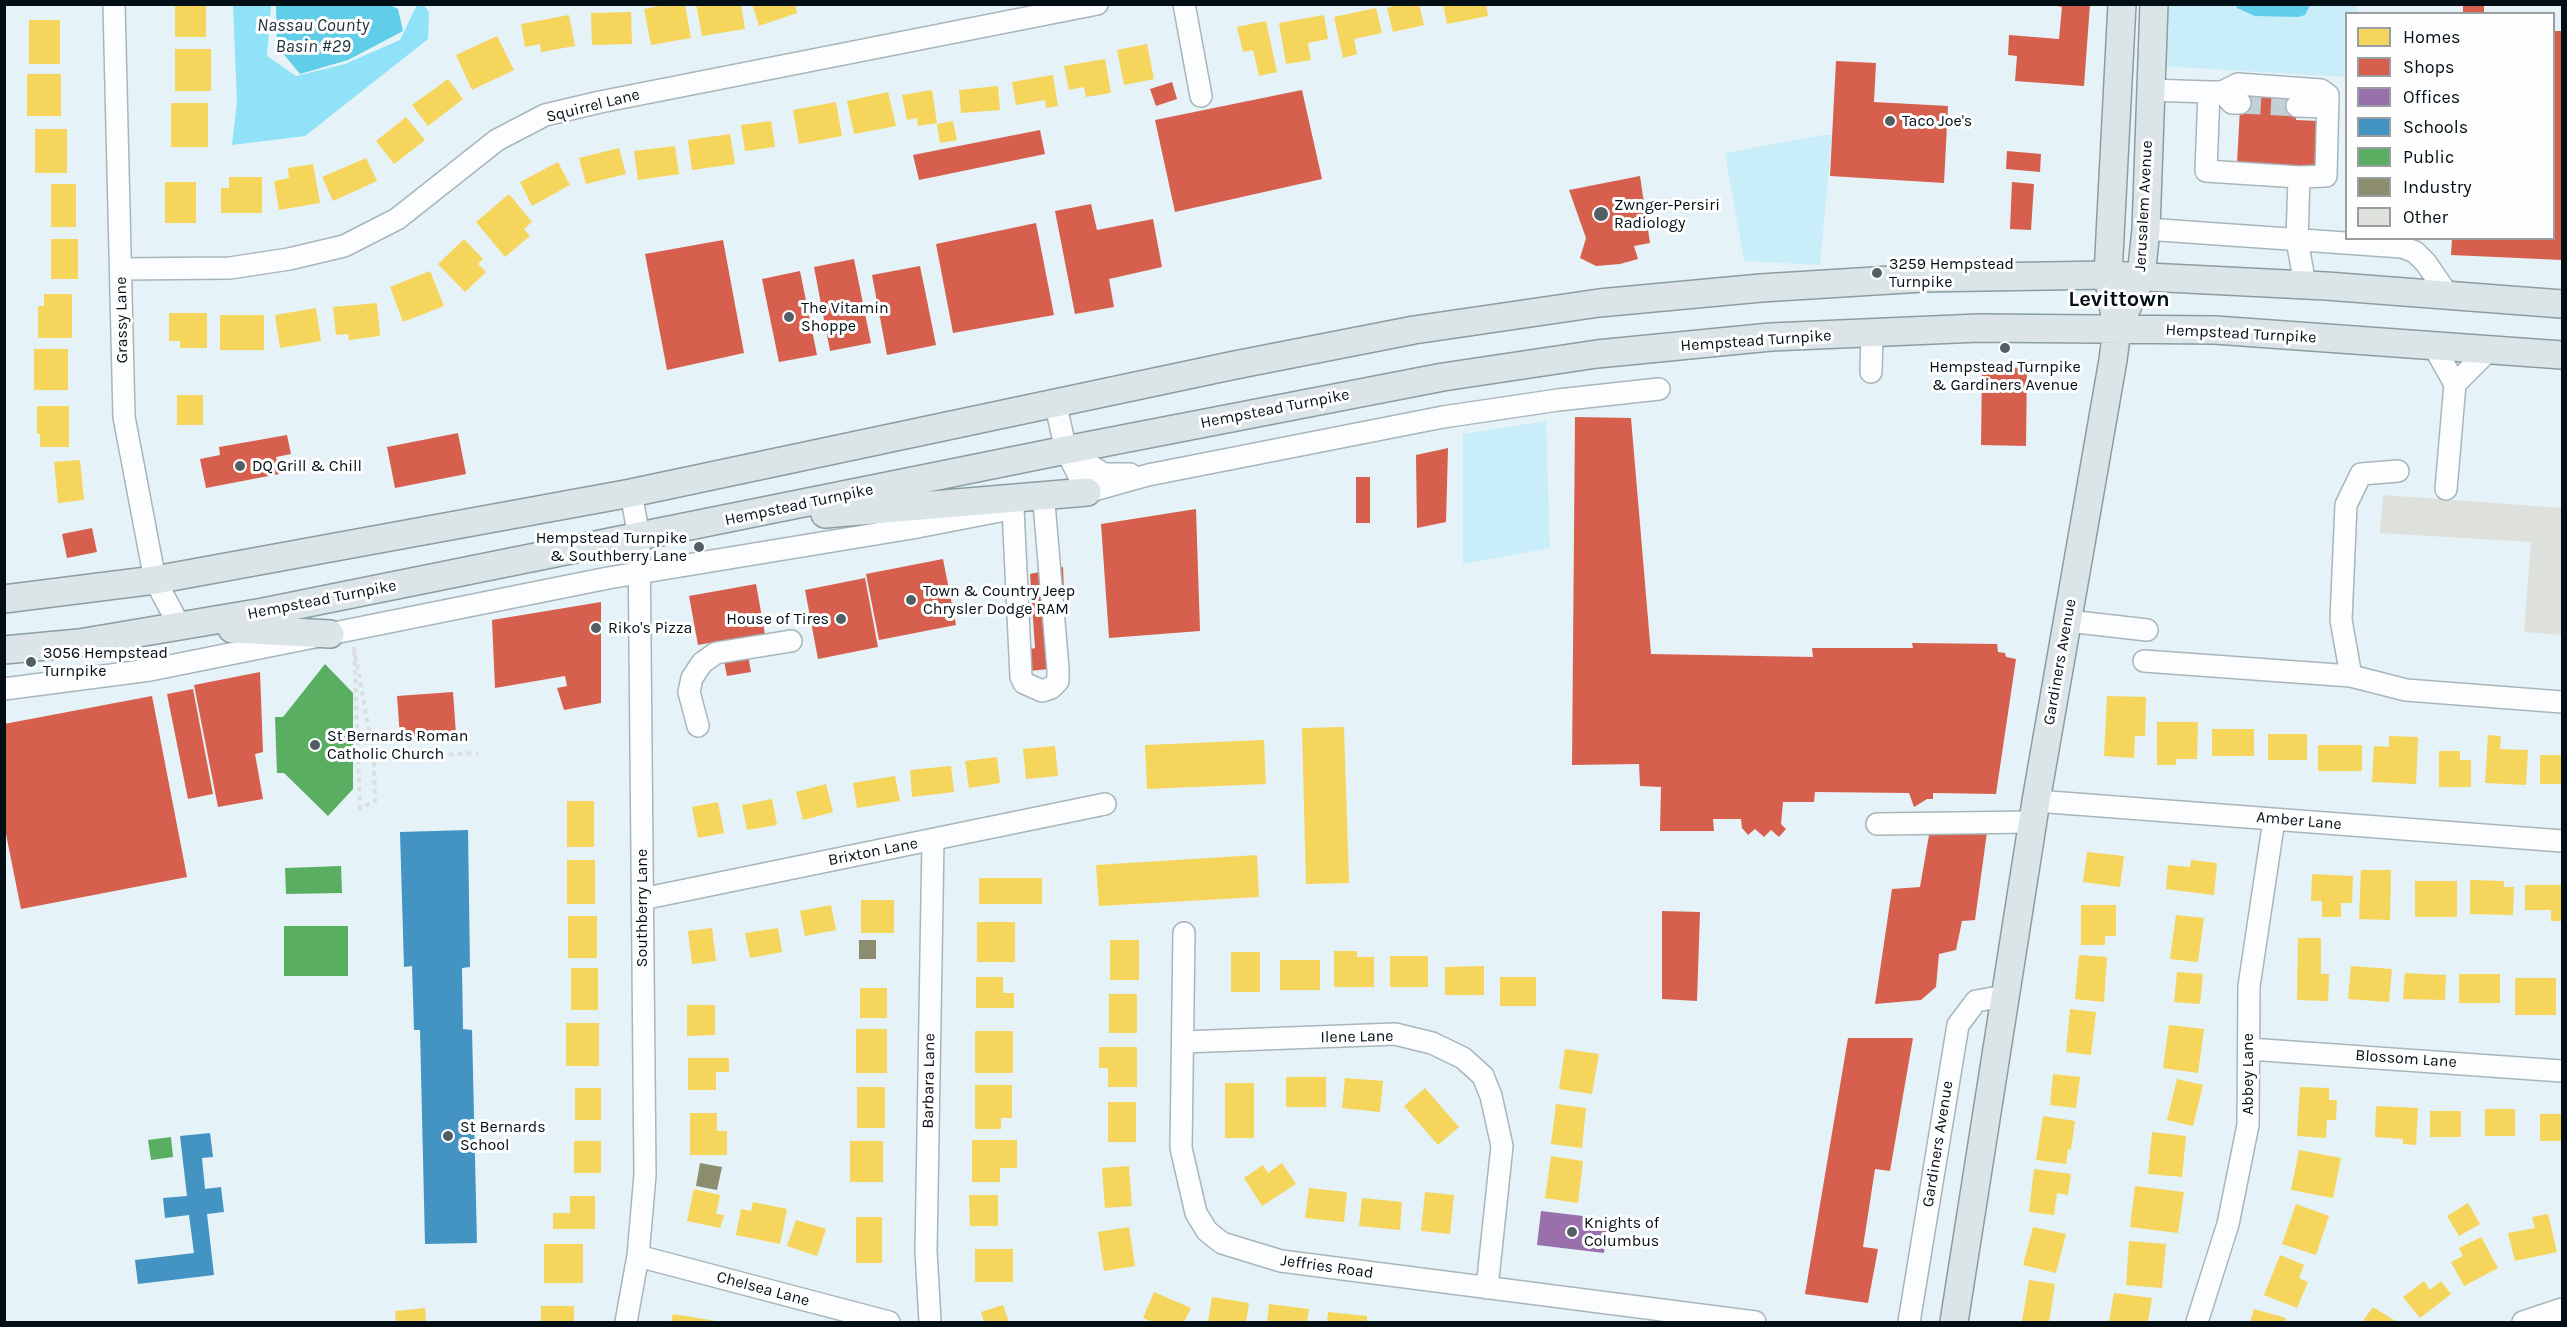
<!DOCTYPE html>
<html>
<head>
<meta charset="utf-8">
<style>
	body { margin:0 }
	#map { position:relative; width:2567px; height:1327px; overflow:hidden; background:#e5f2f7; font-family:Karla,sans-serif }
	canvas { display:block }
	.frame { position:absolute; inset:0; border:6px solid #020f14; pointer-events:none }
	.legend { position:absolute; left:2345px; top:12px; width:210px; height:228px; box-sizing:border-box; background:#fefefe; border:2px solid #999ea0; margin:0; padding:8px 10px; list-style:none; font-size:18px; color:#020f14 }
	.legend li { display:flex; align-items:center; gap:12px; height:30px }
	.legend b { width:30px; border:2px solid #999ea0 }
</style>
</head>
<body>
<div id="map">
<canvas width="2567" height="1327"></canvas>
<div class="frame"></div>
<ul class="legend">
<li><b style="height:16px;background:#f6d55c"></b>Homes</li>
<li><b style="height:16px;background:#d6604d"></b>Shops</li>
<li><b style="height:16px;background:#9970ab"></b>Offices</li>
<li><b style="height:16px;background:#4393c3"></b>Schools</li>
<li><b style="height:16px;background:#5aae61"></b>Public</li>
<li><b style="height:16px;background:#8c8c6e"></b>Industry</li>
<li><b style="height:16px;background:#dee0dc"></b>Other</li>
</ul>
</div>
<script>
const g = document.querySelector('canvas').getContext('2d');
g.lineJoin = 'round';
function fillPath(path, color) { g.fillStyle = color; g.fill(path, 'evenodd'); }
const shape = rows => new Path2D(rows.map(r => 'M' + r).join(''));
function trace(path, color, width, dash) { g.strokeStyle = color; g.lineWidth = width; g.lineCap = dash ? 'butt' : 'round'; g.setLineDash(dash || []); g.stroke(path); }
function drawText(font, color, halo, rows, align = 'center') {
  g.font = font + ' Karla,sans-serif'; g.lineWidth = 6; g.setLineDash([]); g.textBaseline = 'middle'; g.strokeStyle = halo; g.fillStyle = color; for (const [text, x, y, turn = 0] of rows) {
    g.save(); g.translate(x, y); g.rotate((+turn || 0) * Math.PI / 180); g.textAlign = isNaN(turn) ? turn : align; if (halo) g.strokeText(text, 0, 0); g.fillText(text, 0, 0); g.restore();
  }
}
const green = shape([
	[2162,5,2357,5,2357,13,2346,14,2346,77,2159,66],
	[1823,135,1832,135,1820,265,1744,261,1725,153],
	[1546,421,1550,548,1463,564,1463,434]
]);
const forest = shape([
	[233,5,271,5,267,56,296,76,345,64,400,40,417,5,424,5,429,13,428,39,305,136,232,145,237,102]
]);
const water = shape([
	[276,5,390,5,398,9,403,31,348,60,300,74,277,46],
	[2236,5,2310,4,2310,5,2305,15,2298,17,2255,16,2237,8]
]);
const homes = shape([
	[175,4,206,4,206,37,175,37],
	[669,4,685,4,691,38,651,45,644,9],
	[696,4,741,4,745,29,702,36],
	[752,4,795,4,797,13,759,26],
	[1401,4,1419,4,1424,25,1393,32,1387,8],
	[1443,4,1486,4,1488,16,1447,24],
	[1376,8,1382,33,1354,39,1357,54,1343,58,1334,17],
	[631,12,632,44,592,45,591,13],
	[569,15,575,46,541,52,540,44,525,47,521,24],
	[1324,15,1328,39,1308,43,1311,60,1286,64,1279,23],
	[29,20,60,20,60,64,29,64],
	[1266,21,1277,72,1259,76,1253,50,1243,52,1237,27],
	[497,36,514,70,472,90,456,55],
	[1147,44,1154,79,1124,85,1117,50],
	[175,49,211,49,211,91,175,91],
	[1105,59,1111,93,1086,97,1084,87,1069,90,1064,66],
	[27,74,61,74,61,116,27,116],
	[1053,75,1058,106,1046,108,1045,100,1016,105,1012,82],
	[448,79,463,99,428,126,412,105],
	[998,86,1000,110,961,113,959,90],
	[932,90,937,123,918,126,917,118,907,120,902,95],
	[888,92,896,126,854,134,847,101],
	[836,102,842,136,799,144,793,110],
	[171,103,208,103,208,147,171,147],
	[406,117,425,140,394,164,376,141],
	[771,121,775,147,745,151,741,125],
	[953,121,957,140,940,143,937,124],
	[35,129,67,129,67,173,35,173],
	[730,134,735,164,692,170,688,140],
	[675,146,679,174,638,180,634,151],
	[619,148,626,174,586,184,579,158],
	[366,158,377,181,333,201,322,177],
	[558,162,570,185,532,206,520,182],
	[313,164,320,203,279,210,274,181,289,178,288,168],
	[229,177,262,177,262,213,221,213,221,188,229,188],
	[165,182,196,182,196,223,165,223],
	[51,184,76,184,76,227,51,227],
	[509,194,532,222,524,229,530,236,505,257,476,222],
	[51,239,78,239,78,279,51,279],
	[464,239,483,259,478,264,486,272,465,292,438,264],
	[430,271,444,306,403,322,390,287],
	[44,294,72,294,72,338,38,338,38,306,44,306],
	[377,303,380,336,349,340,348,334,336,335,333,307],
	[316,308,321,341,280,348,275,315],
	[169,313,207,313,207,348,180,348,180,341,169,341],
	[220,315,264,315,264,350,220,350],
	[34,349,68,349,68,390,34,390],
	[177,395,203,395,203,425,177,425],
	[37,406,69,406,69,447,40,447,40,434,37,434],
	[80,460,84,500,58,503,54,462],
	[2107,696,2146,697,2145,736,2135,736,2134,758,2104,756],
	[2157,722,2198,722,2197,759,2176,759,2176,765,2157,765],
	[1344,727,1349,883,1306,884,1302,728],
	[2212,729,2254,729,2254,756,2212,756],
	[2268,734,2307,734,2307,760,2268,760],
	[2488,735,2501,736,2500,749,2528,750,2526,785,2485,783],
	[2389,736,2418,737,2416,784,2372,782,2374,746,2389,747],
	[1264,740,1266,784,1147,789,1145,745],
	[2318,745,2362,745,2362,771,2318,771],
	[1055,746,1058,776,1026,779,1023,749],
	[2439,751,2460,751,2460,760,2471,760,2471,787,2439,787],
	[2540,755,2562,755,2562,784,2540,784],
	[997,757,1000,783,969,788,965,761],
	[951,766,954,792,912,797,910,770],
	[895,776,900,801,857,808,853,783],
	[826,784,833,812,803,820,796,792],
	[772,799,777,825,747,830,742,805],
	[567,801,594,801,594,847,567,847],
	[718,802,724,833,698,838,692,807],
	[2087,852,2124,856,2120,887,2083,882],
	[1257,855,1259,897,1099,906,1096,865],
	[567,860,595,860,595,904,567,904],
	[2191,860,2217,863,2214,895,2166,889,2168,865,2190,867],
	[2361,870,2391,870,2390,920,2359,919],
	[2312,874,2353,876,2352,903,2341,903,2341,917,2322,917,2322,901,2311,901],
	[979,878,1042,878,1042,904,979,904],
	[2470,880,2504,881,2504,887,2514,887,2513,915,2470,914],
	[2415,881,2457,881,2457,917,2415,917],
	[2525,885,2562,885,2562,921,2551,921,2551,910,2525,910],
	[861,900,894,900,894,933,861,933],
	[831,905,836,930,805,936,800,911],
	[2081,905,2116,905,2116,936,2105,936,2105,945,2081,945],
	[2176,915,2204,918,2198,962,2170,959],
	[568,916,597,916,597,958,568,958],
	[977,922,1015,922,1015,962,977,962],
	[712,928,716,961,692,964,688,931],
	[778,928,782,952,750,958,745,933],
	[2298,938,2321,938,2321,974,2329,974,2328,1001,2297,1000],
	[1110,940,1139,940,1139,980,1110,980],
	[1334,951,1357,951,1357,957,1374,957,1374,987,1334,987],
	[1231,952,1260,952,1260,992,1231,992],
	[2079,955,2107,957,2104,1002,2075,999],
	[1390,956,1428,956,1428,987,1390,987],
	[1280,960,1320,960,1320,990,1280,990],
	[1484,966,1484,995,1445,995,1445,967],
	[2351,966,2392,969,2389,1002,2348,999],
	[571,968,598,968,598,1010,571,1010],
	[2177,972,2203,974,2200,1004,2174,1002],
	[2405,973,2446,975,2445,1000,2403,999],
	[2459,974,2500,974,2500,1003,2459,1003],
	[976,977,1003,977,1003,993,1014,993,1014,1008,976,1008],
	[1500,977,1536,977,1536,1006,1500,1006],
	[2515,978,2556,978,2556,1015,2515,1015],
	[860,988,887,988,887,1018,860,1018],
	[1109,994,1137,994,1137,1033,1109,1033],
	[687,1005,715,1005,715,1035,687,1036],
	[2070,1009,2096,1012,2091,1055,2066,1052],
	[566,1023,599,1023,599,1066,566,1066],
	[2169,1025,2204,1029,2198,1073,2163,1068],
	[856,1029,887,1029,887,1073,856,1073],
	[975,1031,1013,1031,1013,1073,975,1073],
	[1099,1047,1137,1047,1137,1087,1108,1087,1108,1068,1099,1068],
	[1565,1049,1599,1054,1592,1094,1559,1089],
	[688,1058,729,1058,729,1072,716,1072,716,1090,688,1090],
	[2053,1074,2080,1077,2076,1108,2050,1105],
	[1286,1077,1326,1077,1326,1107,1286,1107],
	[1345,1078,1383,1081,1380,1112,1342,1108],
	[2177,1079,2203,1085,2193,1126,2167,1120],
	[1225,1083,1254,1083,1254,1138,1225,1138],
	[975,1085,1012,1085,1012,1118,1001,1118,1001,1129,975,1129],
	[857,1087,885,1087,885,1128,857,1128],
	[2300,1087,2329,1088,2329,1100,2337,1100,2336,1120,2327,1120,2326,1138,2297,1136],
	[575,1088,601,1088,601,1120,575,1120],
	[1425,1088,1459,1127,1438,1145,1404,1106],
	[1108,1102,1136,1102,1136,1142,1108,1142],
	[1556,1104,1586,1108,1582,1148,1551,1144],
	[2376,1106,2418,1108,2416,1145,2403,1144,2403,1139,2375,1137],
	[2485,1109,2515,1109,2515,1136,2485,1136],
	[2430,1111,2461,1111,2461,1137,2430,1137],
	[690,1113,717,1113,717,1131,727,1131,727,1155,690,1155],
	[2540,1114,2562,1114,2562,1141,2540,1141],
	[2043,1116,2075,1121,2071,1150,2068,1149,2066,1164,2036,1160],
	[2152,1132,2186,1136,2182,1177,2148,1174],
	[972,1140,1017,1140,1017,1168,1000,1168,1000,1182,972,1182],
	[574,1141,601,1141,601,1173,574,1173],
	[850,1141,883,1141,883,1182,850,1182],
	[2299,1150,2341,1158,2333,1198,2291,1190],
	[1551,1156,1583,1161,1578,1203,1545,1198],
	[1282,1163,1296,1184,1262,1206,1244,1178,1263,1165,1268,1173],
	[1129,1166,1132,1206,1105,1208,1102,1168],
	[2034,1169,2071,1174,2068,1195,2057,1193,2054,1215,2029,1212],
	[2135,1186,2184,1192,2178,1233,2130,1227],
	[1309,1188,1347,1192,1344,1222,1305,1218],
	[694,1189,720,1195,716,1214,724,1215,720,1228,687,1221],
	[1425,1192,1454,1195,1450,1234,1421,1231],
	[969,1195,998,1195,998,1226,970,1226],
	[570,1196,595,1196,595,1229,553,1229,553,1213,570,1213],
	[1362,1198,1402,1202,1400,1230,1359,1226],
	[753,1202,787,1209,780,1244,736,1235,741,1209,751,1211],
	[2468,1203,2480,1224,2459,1236,2447,1216],
	[2296,1204,2329,1216,2316,1255,2282,1244],
	[2548,1214,2557,1252,2515,1261,2508,1233,2535,1228,2532,1217],
	[856,1217,882,1217,882,1263,856,1263],
	[796,1220,826,1229,817,1256,787,1246],
	[1129,1227,1135,1266,1104,1271,1098,1232],
	[2033,1227,2066,1234,2056,1273,2023,1265],
	[2481,1237,2498,1268,2464,1286,2451,1262,2463,1256,2459,1248],
	[2129,1241,2166,1244,2162,1288,2126,1285],
	[544,1244,583,1244,583,1283,544,1283],
	[975,1249,1013,1249,1013,1282,975,1282],
	[2280,1255,2304,1265,2299,1278,2308,1282,2297,1308,2264,1295],
	[2029,1280,2055,1284,2049,1322,2022,1321],
	[2424,1281,2430,1290,2441,1281,2451,1294,2420,1318,2403,1297],
	[1154,1292,1191,1308,1184,1322,1154,1322,1143,1318],
	[2114,1293,2152,1298,2148,1322,2109,1322],
	[1212,1297,1249,1303,1246,1322,1208,1322],
	[1269,1304,1309,1309,1307,1322,1267,1322],
	[1003,1305,1009,1322,984,1322,981,1312],
	[541,1306,574,1306,574,1322,541,1322],
	[2373,1307,2397,1322,2362,1322],
	[425,1308,426,1322,396,1322,395,1311],
	[2254,1309,2286,1318,2285,1322,2250,1322],
	[1328,1312,1367,1316,1367,1322,1327,1322],
	[673,1314,716,1321,716,1322,671,1322]
]);
const shops = shape([
	[2048,4,2090,4,2084,86,2015,81,2017,56,2008,55,2009,35,2059,39,2062,7],
	[2463,4,2484,4,2484,14,2463,14],
	[2554,31,2562,31,2562,260,2451,255,2452,238,2554,238],
	[1836,61,1876,63,1874,102,1948,106,1944,183,1830,176],
	[1172,82,1177,99,1156,106,1150,89],
	[1302,90,1322,179,1175,212,1155,120],
	[2241,90,2298,93,2296,120,2319,121,2317,166,2237,163],
	[1040,130,1045,154,919,180,913,155],
	[2007,151,2041,154,2040,172,2006,169],
	[1640,176,1650,243,1634,246,1638,259,1620,264,1596,266,1580,258,1586,238,1569,190],
	[2012,182,2034,184,2031,230,2010,229],
	[1091,204,1097,230,1153,219,1162,267,1109,279,1114,307,1075,314,1055,211],
	[1036,223,1054,315,953,333,936,244],
	[723,240,744,353,667,370,645,254],
	[854,259,871,343,830,351,814,267],
	[920,266,936,345,887,355,872,275],
	[800,271,817,355,779,362,762,279],
	[1982,367,2027,368,2026,446,1981,445],
	[1575,417,1631,418,1651,654,1813,657,1812,648,1913,648,1912,643,1997,644,1998,652,2005,653,2006,657,2016,659,1996,794,1933,793,1933,799,1927,799,1914,807,1909,793,1815,792,1814,802,1783,802,1781,824,1786,829,1779,837,1771,830,1764,837,1755,829,1748,835,1742,828,1741,819,1713,819,1714,831,1660,831,1661,787,1640,786,1639,764,1572,765],
	[458,433,466,474,395,488,387,447],
	[287,435,291,454,276,457,279,474,206,488,200,459,220,455,219,447],
	[1448,448,1446,522,1417,528,1416,455],
	[1356,477,1370,477,1370,523,1356,523],
	[1196,509,1200,631,1109,638,1101,524],
	[92,528,97,552,67,558,62,534],
	[943,559,956,625,879,640,866,574],
	[1063,567,1067,667,1030,671,1027,650,1035,648,1030,574],
	[865,578,878,647,818,659,805,590],
	[756,584,765,634,745,638,751,672,727,676,720,641,698,645,689,596],
	[601,602,601,703,564,710,557,688,567,686,565,676,495,688,492,620],
	[260,672,263,752,255,754,263,799,218,807,194,685],
	[193,689,213,794,188,799,167,694],
	[453,692,456,734,400,737,397,696],
	[152,696,187,877,21,909,4,824,4,724],
	[1987,832,1975,920,1962,921,1956,950,1939,954,1936,987,1921,1000,1875,1004,1892,889,1920,887,1929,835],
	[1662,911,1700,912,1697,1001,1662,999],
	[1848,1038,1913,1038,1890,1171,1875,1169,1863,1247,1878,1249,1868,1303,1805,1294]
]);
const offices = shape([
	[1541,1211,1608,1219,1604,1253,1537,1245]
]);
const schools = shape([
	[468,830,470,967,462,968,463,1029,472,1030,477,1243,425,1244,420,1030,414,1030,412,966,404,967,400,832],
	[210,1133,213,1157,202,1158,205,1189,221,1187,224,1212,207,1214,214,1275,138,1284,135,1260,194,1253,189,1215,165,1218,163,1198,187,1196,180,1136]
]);
const public = shape([
	[325,664,353,693,353,789,328,816,284,773,277,773,275,717,283,717],
	[341,866,342,893,286,894,285,868],
	[284,926,348,926,348,976,284,976],
	[171,1137,173,1157,151,1160,148,1140]
]);
const industry = shape([
	[859,940,876,940,876,959,859,959],
	[700,1163,722,1167,717,1190,696,1186]
]);
const building = shape([
	[2383,495,2562,508,2562,635,2524,632,2531,542,2380,533]
]);
const minorTunnel = shape([
	[2240,103,2297,106]
]);
const path = shape([
	[354,647,374,759,375,801,360,808,354,647],
	[359,759,478,753]
]);
const minor = shape([
	[114,4,124,417,155,580,180,627],
	[1184,4,1201,96],
	[2149,90,2209,92,2206,171,2299,177,2297,240,2305,285],
	[2209,92,2222,92,2238,84,2321,90,2328,95,2326,176,2299,177],
	[2222,92,2232,103,2240,103],
	[2297,106,2327,107],
	[2146,229,2402,247,2415,252,2426,263,2448,295],
	[121,269,230,268,289,259,344,246,397,219,497,140,545,115,600,102,1097,4],
	[2433,345,2455,384,2446,489],
	[1871,372,1872,333],
	[2455,384,2489,350],
	[1055,402,1066,450,1087,492],
	[1071,453,1104,474,1130,474],
	[1073,496,1148,475,1443,417,1558,400,1659,389],
	[1013,508,1021,677,1024,683,1042,691,1051,688,1058,681,1058,669,1044,503],
	[2068,621,2147,630],
	[2144,661,2351,676,2406,690,2562,702],
	[2351,676,2341,620,2346,505,2361,474,2398,471],
	[4,689,150,670,608,578,912,528,1010,509],
	[698,726,689,692,692,678,702,663,716,653,791,641],
	[2036,801,2562,841],
	[1877,824,2032,822],
	[642,899,1105,804],
	[1184,933,1181,1148,1196,1213,1207,1231,1222,1243,1281,1261,1755,1322],
	[1184,1042,1395,1034,1432,1043,1463,1058,1483,1076,1491,1096,1502,1146,1487,1288],
	[2249,1049,2562,1071],
	[638,1256,889,1322],
	[626,1322,638,1256,645,1175,639,537,631,493],
	[930,1322,926,1251,933,840],
	[1909,1322,1958,1025,1976,1001,2005,996],
	[2197,1322,2228,1224,2248,1125,2249,986,2274,820],
	[2523,1322,2562,1309]
]);
const major = shape([
	[2117,329,2141,277,2146,229,2154,4],
	[825,514,1087,492],
	[4,599,155,580,631,493,1235,365,1414,330,1599,303,1761,288,1923,278,2108,275,2326,286,2562,304],
	[232,629,330,634],
	[4,650,79,643,263,612,1066,450,1443,377,1597,354,1771,337,1979,328,2215,330,2562,355],
	[1954,1322,2036,801,2113,360,2117,329,2108,275,2122,4]
]);
const markers = [
	[1890,121,6,"#515e63"],
	[1601,214,8,"#515e63"],
	[1877,273,6,"#515e63"],
	[789,317,6,"#515e63"],
	[2005,348,6,"#515e63"],
	[240,466,6,"#515e63"],
	[699,547,6,"#515e63"],
	[911,600,6,"#515e63"],
	[841,619,6,"#515e63"],
	[596,628,6,"#515e63"],
	[31,662,6,"#515e63"],
	[315,745,6,"#515e63"],
	[448,1136,6,"#515e63"],
	[1572,1232,6,"#515e63"]
];
const streetNames = [
	["Squirrel Lane",593,106,-14],
	["Jerusalem Avenue",2144,206,-87],
	["Grassy Lane",122,320,-91],
	["Hempstead Turnpike",2241,334,3],
	["Hempstead Turnpike",1756,341,-4],
	["Hempstead Turnpike",1275,409,-11],
	["Hempstead Turnpike",799,505,-12],
	["Hempstead Turnpike",322,600,-11],
	["Gardiners Avenue",2060,662,-80],
	["Amber Lane",2299,821,5],
	["Brixton Lane",873,852,-11],
	["Southberry Lane",642,908,-90],
	["Ilene Lane",1357,1037,-1],
	["Blossom Lane",2406,1059,4],
	["Abbey Lane",2248,1074,-90],
	["Barbara Lane",929,1081,-89],
	["Gardiners Avenue",1938,1144,-81],
	["Jeffries Road",1327,1267,8],
	["Chelsea Lane",763,1289,15]
];
const poiNames = [
	["Taco Joe's",1902,121],
	["Zwnger-Persiri",1614,205],
	["Radiology",1614,223],
	["3259 Hempstead",1889,264],
	["Turnpike",1889,282],
	["The Vitamin",801,308],
	["Shoppe",801,326],
	["Hempstead Turnpike",2005,367,"center"],
	["& Gardiners Avenue",2005,385,"center"],
	["DQ Grill & Chill",252,466],
	["Hempstead Turnpike",687,538,"right"],
	["& Southberry Lane",687,556,"right"],
	["Town & Country Jeep",923,591],
	["Chrysler Dodge RAM",923,609],
	["House of Tires",829,619,"right"],
	["Riko's Pizza",608,628],
	["3056 Hempstead",43,653],
	["Turnpike",43,671],
	["St Bernards Roman",327,736],
	["Catholic Church",327,754],
	["St Bernards",460,1127],
	["School",460,1145],
	["Knights of",1584,1223],
	["Columbus",1584,1241]
];
const waterNames = [
	["Nassau County",313,26],
	["Basin #29",313,47]
];
const districtNames = [
	["Levittown",2119,300]
];
fillPath(green, '#caeef9');
fillPath(forest, '#8fe2f7');
fillPath(water, '#60cee8');
fillPath(homes, '#f6d55c');
fillPath(shops, '#d6604d');
fillPath(offices, '#9970ab');
fillPath(schools, '#4393c3');
fillPath(public, '#5aae61');
fillPath(industry, '#8c8c6e');
fillPath(building, '#dee0dc');
trace(minorTunnel, '#c3d0d5', 21, [21, 10]);
trace(minor, '#a8b6ba', 24);
trace(major, '#8a9da3', 30);
trace(path, '#dadedf', 4, [4.5, 4.5]);
trace(minor, '#fbfdfe', 21);
trace(major, '#dbe4e6', 27);
for (const [x, y, r, color] of markers) { const dot = new Path2D(); dot.arc(x, y, r, 0, 2 * Math.PI); g.fillStyle = color; g.fill(dot); trace(dot, '#fefefe', 2); }
drawText('16px', '#020f14', '#fefefe', streetNames);
drawText('16px', '#020f14', '#fefefe', poiNames, 'left');
drawText('italic 18px', '#1d343b', '#fefefe', waterNames);
drawText('bold 22px', '#020f14', '#fefefe', districtNames);
</script>
</body>
</html>
